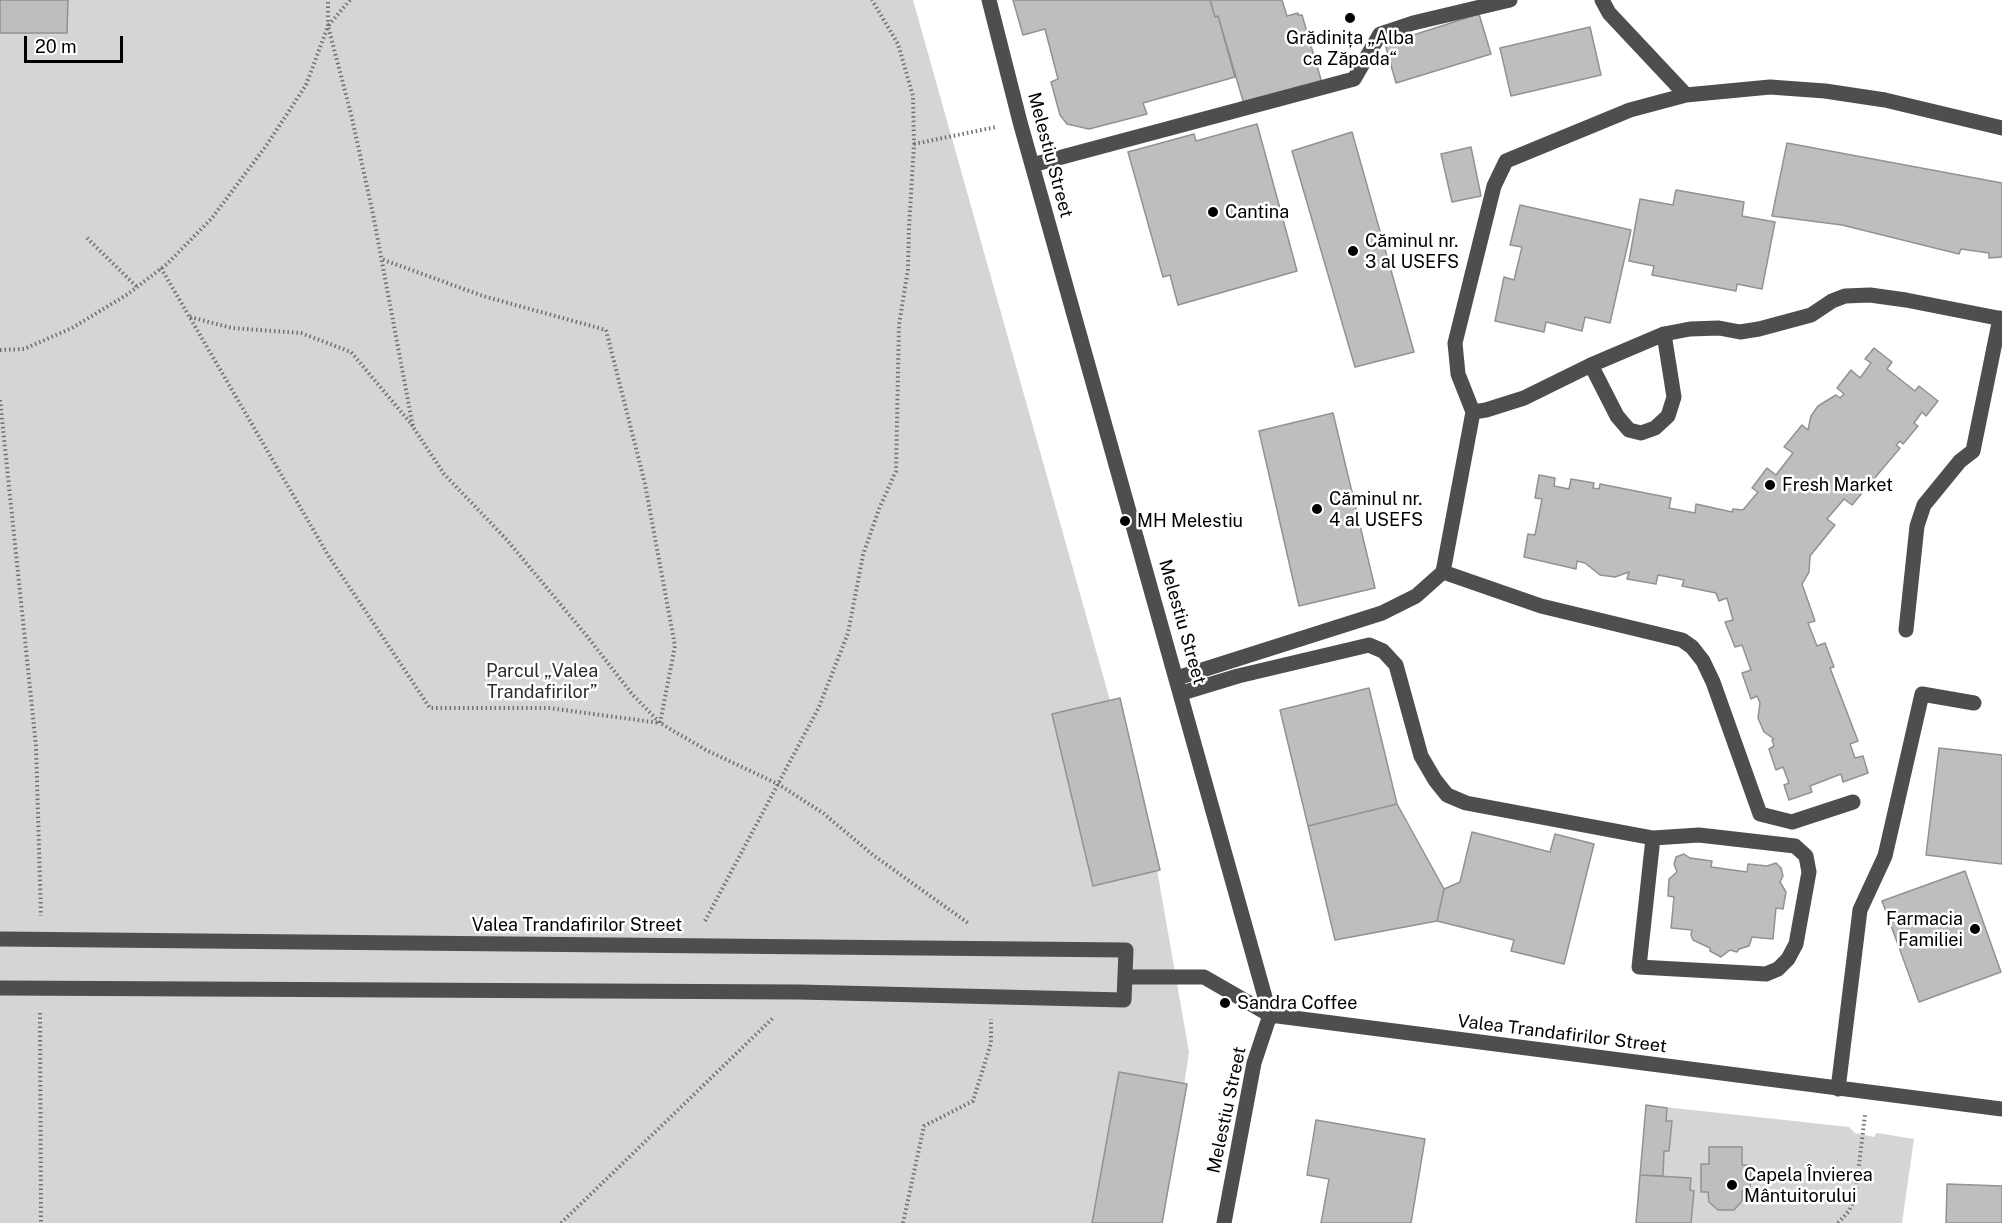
<!DOCTYPE html>
<html>
<head>
<meta charset="utf-8">
<style>
	body { margin:0 }
	#map { position:relative; width:2002px; height:1223px; overflow:hidden; background:#fff; font-family:"Public Sans",sans-serif }
	canvas { display:block }
	.scale { position:absolute; left:24px; top:36px; width:99px; height:27px; box-sizing:border-box; border:3px solid #000; border-top:0; padding-left:8px; font-size:18px; line-height:21px; white-space:nowrap; color:#000; -webkit-text-stroke:4px #fff; paint-order:stroke }
</style>
</head>
<body>
<div id="map">
<canvas width="2002" height="1223"></canvas>
<div class="scale">20 m</div>
</div>
<script>
const g = document.querySelector('canvas').getContext('2d');
g.lineJoin = 'round';
function fillPath(path, color) { g.fillStyle = color; g.fill(path, 'evenodd'); }
const shape = rows => new Path2D(rows.map(r => 'M' + r).join(''));
function trace(path, color, width, dash) { g.strokeStyle = color; g.lineWidth = width; g.lineCap = dash ? 'butt' : 'round'; g.setLineDash(dash || []); g.stroke(path); }
function drawText(font, color, halo, rows, align = 'center') {
  g.font = font + ' "Public Sans",sans-serif'; g.lineWidth = 5; g.setLineDash([]); g.textBaseline = 'middle'; g.strokeStyle = halo; g.fillStyle = color; for (const [text, x, y, turn = 0] of rows) {
    g.save(); g.translate(x, y); g.rotate((+turn || 0) * Math.PI / 180); g.textAlign = isNaN(turn) ? turn : align; if (halo) g.strokeText(text, 0, 0); g.fillText(text, 0, 0); g.restore();
  }
}
const green = shape([
	[0,0,913,0,1156,864,1189,1052,1163,1223,0,1223],
	[1646,1105,1849,1127,1855,1133,1874,1137,1877,1133,1914,1139,1902,1223,1636,1223]
]);
const building = shape([
	[0,0,68,0,67,33,0,33,0,0],
	[1013,0,1210,0,1215,17,1218,16,1235,77,1143,103,1147,114,1089,129,1067,124,1060,115,1051,82,1058,79,1045,29,1023,35,1013,0],
	[1210,0,1282,0,1287,16,1298,13,1298,15,1302,15,1322,83,1244,104,1218,16,1215,17,1210,0],
	[1479,14,1491,54,1396,83,1385,44,1479,14],
	[1590,27,1601,75,1511,96,1500,48,1590,27],
	[1257,124,1297,271,1178,305,1170,275,1163,277,1128,152,1194,134,1196,141,1257,124],
	[1352,132,1414,352,1355,367,1292,151,1352,132],
	[1787,143,2002,183,2002,257,1989,258,1989,253,1961,249,1959,254,1842,225,1772,216,1787,143],
	[1471,147,1481,196,1452,202,1441,154,1471,147],
	[1676,190,1744,202,1742,216,1775,222,1762,289,1737,284,1736,291,1652,275,1654,266,1629,261,1640,199,1673,205,1676,190],
	[1520,205,1631,230,1610,323,1585,317,1582,331,1546,322,1544,332,1495,321,1504,277,1514,280,1522,247,1510,245,1520,205],
	[1874,348,1892,362,1887,369,1915,391,1919,386,1938,401,1926,416,1922,412,1914,423,1918,426,1903,444,1900,441,1896,445,1900,448,1852,505,1844,499,1827,519,1835,525,1810,556,1809,572,1802,584,1815,621,1808,623,1817,646,1825,643,1834,667,1830,668,1858,741,1850,744,1855,758,1863,756,1868,773,1843,782,1841,774,1810,786,1812,792,1789,800,1784,785,1789,783,1783,767,1776,770,1769,749,1774,746,1772,740,1774,739,1764,732,1758,718,1760,703,1757,696,1751,699,1742,673,1751,670,1742,645,1735,647,1725,622,1733,620,1727,598,1719,601,1716,593,1682,586,1684,580,1658,575,1656,584,1627,579,1629,572,1615,577,1600,575,1585,563,1577,561,1576,569,1524,557,1528,534,1535,535,1542,499,1535,498,1539,475,1555,478,1554,486,1569,489,1571,479,1594,483,1593,488,1599,489,1600,484,1671,498,1669,508,1695,513,1696,504,1732,512,1733,509,1743,510,1758,492,1752,488,1767,468,1776,475,1793,453,1784,447,1802,425,1808,430,1811,416,1818,406,1836,395,1840,398,1844,394,1837,388,1851,370,1860,378,1871,363,1865,359,1874,348],
	[1333,413,1375,588,1299,606,1259,431,1333,413],
	[1369,688,1397,804,1308,826,1280,710,1369,688],
	[1120,698,1160,870,1093,886,1052,714,1120,698],
	[1939,748,2002,755,2002,864,1926,855,1939,748],
	[1397,804,1444,889,1437,921,1335,940,1308,826,1397,804],
	[1472,832,1550,852,1555,834,1594,844,1564,964,1511,951,1514,940,1437,921,1444,889,1460,882,1472,832],
	[1684,854,1690,858,1712,861,1711,867,1747,872,1748,864,1767,866,1776,863,1781,868,1783,876,1780,882,1786,892,1783,909,1776,908,1773,939,1752,937,1749,946,1739,949,1737,952,1730,950,1721,957,1710,951,1710,948,1693,940,1691,935,1692,930,1671,928,1674,897,1668,896,1669,879,1677,872,1674,864,1676,857,1684,854],
	[1965,871,2001,972,1919,1002,1882,901,1965,871],
	[1119,1072,1187,1084,1162,1223,1092,1223,1119,1072],
	[1646,1105,1667,1108,1666,1121,1672,1121,1669,1151,1664,1151,1663,1176,1640,1175,1646,1105],
	[1316,1120,1425,1139,1411,1223,1321,1223,1329,1179,1307,1175,1316,1120],
	[1709,1147,1742,1147,1742,1165,1751,1165,1750,1191,1742,1191,1742,1201,1734,1210,1718,1210,1709,1202,1708,1192,1701,1192,1701,1164,1709,1164,1709,1147],
	[1640,1175,1691,1178,1690,1190,1694,1191,1691,1223,1636,1223,1640,1175],
	[1947,1184,2002,1186,2002,1223,1946,1223,1947,1184]
]);
const path = shape([
	[350,0,328,26,351,114,373,214,413,427,444,474,507,540,586,635,632,694,660,723,706,750,778,784,823,813,873,855,968,923],
	[914,144,996,127],
	[87,238,137,287],
	[161,268,328,555,430,708,549,708,660,723,675,646,645,484,606,330,483,296,381,259],
	[190,317,232,328,301,333,351,352,413,426],
	[0,350,24,349,72,328,128,294,167,264,212,218,266,146,306,85,328,26,328,0],
	[0,400,36,746,41,916],
	[705,921,819,707,848,633,863,555,879,509,896,471,899,325,908,269,909,227,914,144,913,96,898,44,872,0],
	[40,1013,41,1223],
	[561,1223,774,1017],
	[903,1223,924,1126,973,1101,991,1043,991,1019],
	[1838,1223,1849,1211,1855,1198,1865,1115]
]);
const minor = shape([
	[989,0,1020,122,1270,1015,1254,1063,1224,1223],
	[1602,0,1609,13,1686,95],
	[1032,165,1354,79,1380,34,1413,23,1510,0],
	[1591,365,1617,416,1629,430,1641,433,1655,428,1668,416,1674,397,1664,334],
	[1473,412,1486,410,1524,398,1591,365,1664,334,1690,329,1719,328,1740,332,1759,329,1811,315,1832,301,1845,296,1870,295,1906,300,2002,319],
	[1443,572,1541,606,1682,640,1692,647,1703,661,1713,682,1760,814,1792,822,1853,802],
	[1906,630,1917,526,1924,505,1960,461,1973,451,2000,318],
	[1177,678,1382,613,1416,596,1443,572,1473,412,1458,374,1455,343,1494,186,1506,161,1630,110,1686,95,1770,87,1825,91,1885,100,2002,128],
	[1182,693,1238,676,1369,645,1383,651,1396,665,1421,756,1435,780,1447,795,1466,803,1653,838,1699,835,1795,846,1806,856,1809,872,1796,944,1788,959,1778,969,1766,974,1639,967,1653,838],
	[0,939,1126,950,1124,1000,799,992,0,988],
	[1125,977,1204,977,1270,1015,2002,1109],
	[1838,1089,1860,910,1885,856,1922,694,1974,703]
]);
const markers = [
	[1350,18,6,"#000"],
	[1213,212,6,"#000"],
	[1353,251,6,"#000"],
	[1770,485,6,"#000"],
	[1317,509,6,"#000"],
	[1125,521,6,"#000"],
	[1975,929,6,"#000"],
	[1225,1003,6,"#000"],
	[1732,1185,6,"#000"]
];
const poiNames = [
	["Grădinița „Alba",1350,38,"center"],
	["ca Zăpada“",1350,59,"center"],
	["Cantina",1225,212],
	["Căminul nr.",1365,241],
	["3 al USEFS",1365,262],
	["Fresh Market",1782,485],
	["Căminul nr.",1329,499],
	["4 al USEFS",1329,520],
	["MH Melestiu",1137,521],
	["Farmacia",1963,919,"right"],
	["Familiei",1963,940,"right"],
	["Sandra Coffee",1237,1003],
	["Capela Învierea",1744,1175],
	["Mântuitorului",1744,1196]
];
const streetNames = [
	["Melestiu Street",1050,155,75],
	["Melestiu Street",1182,622,74],
	["Valea Trandafirilor Street",577,925],
	["Valea Trandafirilor Street",1562,1034,7],
	["Melestiu Street",1227,1110,-78]
];
const parkNames = [
	["Parcul „Valea",542,671],
	["Trandafirilor”",542,692]
];
fillPath(green, '#d5d5d5');
fillPath(building, '#bebebe');
trace(building, '#929292', 1.5);
trace(path, '#707070', 4, [1.5, 3]);
trace(minor, '#4e4e4e', 15);
for (const [x, y, r, color] of markers) { const dot = new Path2D(); dot.arc(x, y, r, 0, 2 * Math.PI); g.fillStyle = color; g.fill(dot); trace(dot, '#fff', 2); }
drawText('18px', '#000', '#fff', poiNames, 'left');
drawText('18px', '#000', '#fff', streetNames);
drawText('18px', '#2c2c2c', '#fff', parkNames);
</script>
</body>
</html>
